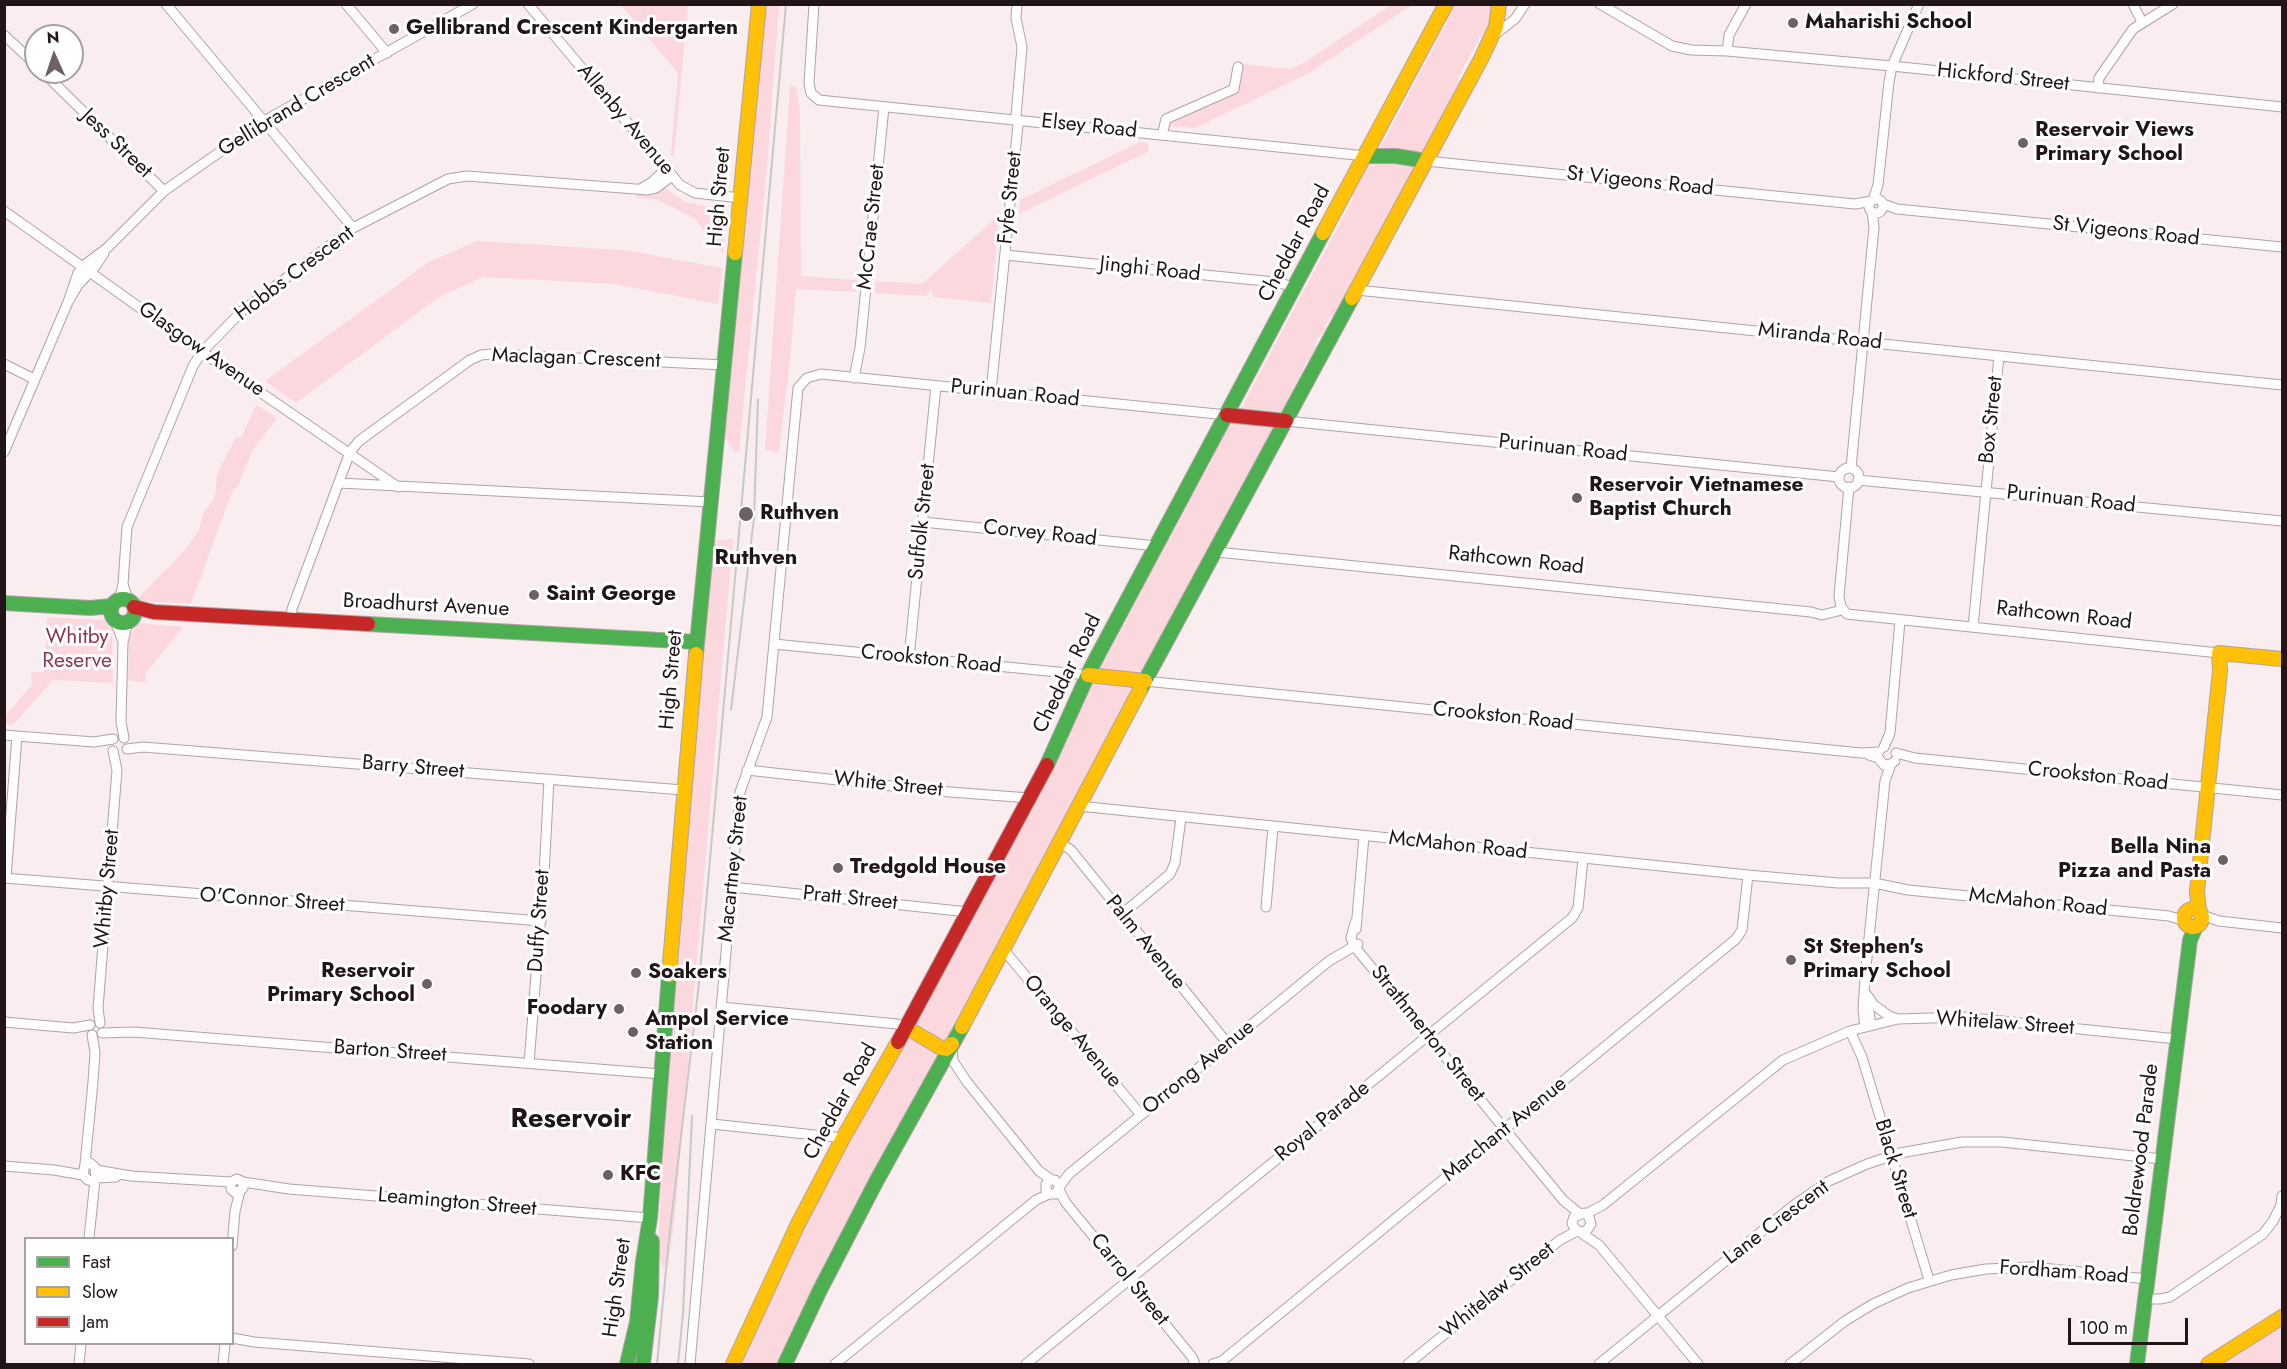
<!DOCTYPE html>
<html>
<head>
<meta charset="utf-8">
<style>
	body { margin:0 }
	#map { position:relative; width:2287px; height:1369px; overflow:hidden; background:#f9edf0; font-family:Jost,sans-serif }
	canvas { display:block }
	.frame { position:absolute; inset:0; border:6px solid #211517; pointer-events:none }
	.legend { position:absolute; left:24px; top:1237px; width:210px; height:108px; box-sizing:border-box; background:#fff; border:2px solid #a6a1a2; margin:0; padding:8px 10px; list-style:none; font-size:18px; color:#211517 }
	.legend li { display:flex; align-items:center; gap:12px; height:30px }
	.legend b { width:30px; border:2px solid #a6a1a2 }
	.north { position:absolute; left:24px; top:24px; width:60px; height:60px; box-sizing:border-box; background:#fff; border:2px solid #a6a1a2; border-radius:50%; rotate:357deg; font-size:16px; font-weight:700; line-height:24px; text-align:center; color:#211517 }
	.north::after { content:''; display:block; margin:auto; width:21px; height:27px; background:#6d6163; clip-path:polygon(50% 0,100% 100%,50% 72%,0 100%) }
	.scale { position:absolute; left:2068px; top:1318px; width:120px; height:27px; box-sizing:border-box; border:3px solid #211517; border-top:0; padding-left:8px; font-size:18px; line-height:21px; white-space:nowrap; color:#211517; -webkit-text-stroke:4px #fff; paint-order:stroke }
</style>
</head>
<body>
<div id="map">
<canvas width="2287" height="1369"></canvas>
<div class="frame"></div>
<ul class="legend">
<li><b style="height:8px;background:#4caf50"></b>Fast</li>
<li><b style="height:8px;background:#ffc107"></b>Slow</li>
<li><b style="height:8px;background:#c62828"></b>Jam</li>
</ul>
<div class="north">N</div>
<div class="scale">100 m</div>
</div>
<script>
const g = document.querySelector('canvas').getContext('2d');
g.lineJoin = 'round';
function fillPath(path, color) { g.fillStyle = color; g.fill(path, 'evenodd'); }
const shape = rows => new Path2D(rows.map(r => 'M' + r).join(''));
function trace(path, color, width, dash) { g.strokeStyle = color; g.lineWidth = width; g.lineCap = dash ? 'butt' : 'round'; g.setLineDash(dash || []); g.stroke(path); }
function drawText(font, color, halo, rows, align = 'center') {
  g.font = font + ' Jost,sans-serif'; g.lineWidth = 6; g.setLineDash([]); g.textBaseline = 'middle'; g.strokeStyle = halo; g.fillStyle = color; for (const [text, x, y, turn = 0] of rows) {
    g.save(); g.translate(x, y); g.rotate((+turn || 0) * Math.PI / 180); g.textAlign = isNaN(turn) ? turn : align; if (halo) g.strokeText(text, 0, 0); g.fillText(text, 0, 0); g.restore();
  }
}
const green = shape([
	[767,4,779,5,768,156,739,452,735,452,725,437],
	[621,5,688,5,674,157,671,154,678,73],
	[1391,5,1412,5,1309,73,1195,128,1168,126,1173,120,1235,94,1241,83,1243,64,1290,69,1305,62],
	[1451,5,1497,5,1488,36,1480,37,1457,80,1464,79,1425,154,1376,150,1384,141,1447,22,1444,18],
	[790,86,796,87,800,108,801,276,857,280,856,292,796,289,790,360,779,452,765,450],
	[1140,142,1148,143,1149,151,1019,214,1020,200],
	[1384,159,1415,166,1417,169,1339,315,1330,317,1324,328,1332,327,1329,332,1320,335,1314,346,1323,345,1315,358,1307,361,1302,371,1309,371,1284,414,1239,412,1353,198,1351,194,1368,163],
	[664,187,685,202,727,210,723,254,694,218,656,199,636,198,637,193],
	[999,215,991,303,933,297,932,290,925,296,875,293,876,281,922,284],
	[477,241,624,250,722,268,718,304,614,284,483,277,439,297,296,403,265,381,429,262],
	[256,405,277,418,252,451,238,487,233,489,191,604,140,601,138,598,186,549,199,530,203,514,215,497,217,474,236,437,241,438],
	[1231,421,1273,426,1275,428,1146,674,1132,675,1101,672,1097,669,1099,664,1104,662,1142,591,1140,588,1143,581,1147,580,1166,546,1164,542,1166,538,1170,539,1188,504,1186,499,1190,494,1194,493,1214,457,1212,453,1227,424],
	[733,539,675,1215,668,1267,662,1266,658,1255,662,1161,693,760,714,541],
	[47,617,104,620,112,629,113,683,53,680,13,725,5,724,5,716,32,685,31,672,44,672],
	[139,623,183,627,145,674,147,683,128,680,129,637],
	[1092,681,1135,686,947,1045,935,1040,929,1031,916,1022],
	[907,1034,932,1048,939,1058,781,1364,738,1364,802,1230],
	[2282,1327,2282,1364,2223,1364,2275,1331]
]);
const street = shape([
	[166,4,353,228],
	[346,4,387,53],
	[528,4,680,185,695,193,741,198],
	[814,4,809,83,811,93,819,100,1366,156],
	[1600,4,1672,46,1691,50,1727,51,1892,66,2282,107],
	[2133,4,2142,22],
	[4,35,36,65],
	[1493,36,1515,19,1525,4],
	[1727,51,1729,35,1746,4],
	[43,72,164,191],
	[2098,88,2099,78,2133,29,2173,4],
	[1162,135,1166,119,1234,89,1238,67],
	[1426,161,1855,204,1872,201],
	[642,188,652,182,666,169],
	'1869 206a7 7 0 1 1 14 0a7 7 0 1 1-14 0Z',
	[1873,200,1878,185,1889,82,1892,66,1919,4],
	[1883,204,1897,209,2282,247],
	[4,211,202,352,398,487],
	[1005,255,1275,282,1295,287],
	[1357,290,2282,385],
	[68,302,78,273,83,266,107,248,164,191,264,121,473,4],
	[4,364,34,379],
	[854,378,860,348,884,107],
	[991,391,1018,125,1016,116,1022,47,1016,18,1017,4],
	[1286,421,1839,477],
	[4,452,68,302,78,285,95,267,104,253],
	[1851,468,1874,227,1872,212],
	'1839 478a10 10 0 1 1 20 0a10 10 0 1 1-20 0Z',
	[1858,480,2282,521],
	[339,483,711,502],
	[1849,487,1839,596,1841,607,1847,614,2219,653],
	[923,522,1157,546],
	[1217,552,1811,612,1822,615,1842,610],
	[123,584,128,600],
	[119,600,123,584,127,527,193,366,202,352,242,311,353,228,448,179,467,176,648,190,656,188,672,176],
	[291,620,292,609,350,452,359,441,470,360,481,355,491,354,725,365],
	[115,621,122,639],
	[1973,627,1999,356],
	[774,644,1088,675],
	[909,658,936,386],
	[1145,681,1861,753,1879,752],
	[4,735,94,742,113,739],
	[124,738,121,722,123,642,128,622],
	[1884,747,1890,733,1900,621],
	[127,749,143,747,683,790],
	[1896,753,1915,758,2282,795],
	[1869,755,1878,758,1884,765,1891,764,1895,761],
	[747,770,937,791,1029,798],
	[1079,806,1748,875,1838,883,1874,883,1908,890,2169,916,2185,921],
	[1060,843,1071,850,1228,1044],
	[4,878,541,921],
	[6,878,17,736],
	[732,887,968,912],
	[1266,907,1273,827],
	[1121,915,1170,874,1175,863,1181,818],
	[2202,915,2219,921,2282,928],
	[1355,923,1351,938,1354,946,1563,1200,1580,1214],
	[1356,929,1364,836],
	[1003,949,1141,1115],
	[1864,991,1874,1005,1889,1016,1898,1019],
	[1867,999,1871,1025],
	[721,1007,897,1024,906,1027],
	[4,1022,73,1028,90,1025],
	[100,1023,98,1008,117,770,113,751],
	[1865,1027,1863,1010,1865,977,1885,781,1891,764],
	[1850,1031,1862,1057,1929,1280],
	[102,1033,134,1032,661,1074],
	[952,1048,953,1061,967,1082,1039,1171,1052,1180],
	[529,1063,544,875,549,779],
	[712,1124,843,1138],
	[85,1164,93,1082,95,1052,92,1035],
	[4,1166,54,1170,83,1175],
	[96,1170,131,1176,231,1182],
	[96,1178,95,1167,90,1163,85,1164,83,1175,88,1180,92,1181,96,1178,116,1177],
	[243,1182,243,1188,240,1191,234,1192,231,1189,231,1182,237,1179,243,1182,289,1189,650,1218],
	[1060,1186,1069,1174,1329,961,1358,944],
	[1059,1190,1066,1203,1192,1357,1195,1364],
	[1586,1214,1603,1205,1783,1060,1850,1031,1898,1019,1963,1017,2177,1039],
	[1582,1232,1587,1230,1591,1224,1589,1217,1584,1213,1574,1217,1572,1223,1574,1228,1599,1245,1698,1364],
	[89,1238,95,1180],
	[232,1246,235,1211,240,1191],
	[2145,1299,2160,1299,2170,1297,2263,1234,2273,1221,2281,1205,2282,1196],
	[232,1338,254,1342,529,1364],
	[79,1364,81,1344],
	[223,1364,225,1344],
	[690,1364,740,792,767,717,798,388,807,378,821,374,1227,415],
	[835,1364,1036,1200,1049,1194,1056,1194,1060,1186,1055,1180,1050,1180,1046,1184,1046,1190,1049,1194],
	[1026,1364,1572,918,1578,908,1583,859],
	[1213,1364,1222,1361,1736,939,1742,930,1748,875],
	[1408,1364,1560,1240,1577,1231],
	[1599,1364,1794,1205,1829,1181,1867,1164,1900,1153,1962,1142,2002,1142,2162,1159],
	[1790,1364,1845,1321,1873,1304,1908,1288,1951,1275,1986,1269,2033,1267,2147,1279]
]);
const fast = shape([
	[1366,156,1396,156,1426,161],
	'111 611a12 12 0 1 1 24 0a12 12 0 1 1-24 0Z',
	[4,603,90,608,112,606],
	[368,624,697,642],
	[696,654,735,253],
	[1140,690,1352,298],
	[1047,765,1091,668,1323,233],
	[627,1364,637,1322,643,1261,650,1218,669,975],
	[643,1364,651,1296,652,1241],
	[785,1364,820,1290,877,1180,962,1027],
	[2137,1364,2190,940,2196,926]
]);
const slow = shape([
	[1323,233,1446,4],
	[735,253,759,4],
	[1352,298,1481,59,1496,27,1499,4],
	[1088,675,1145,681],
	'2184 918a9 9 0 1 1 18 0a9 9 0 1 1-18 0Z',
	[2199,911,2197,891,2220,671,2219,653,2282,659],
	[669,975,696,654],
	[906,1027,941,1048,946,1049,952,1044],
	[962,1027,1140,690],
	[733,1364,797,1226,843,1138,898,1042],
	[2208,1364,2282,1317]
]);
const jam = shape([
	[1227,415,1286,421],
	[134,607,154,612,368,624],
	[898,1042,1047,765]
]);
const rail = shape([
	[731,710,754,518,758,399],
	[657,1364,669,1239,699,983,786,4],
	[678,1364,683,1313,692,1116]
]);
const markers = [
	[1793,23,6,"#6d6163"],
	[394,29,6,"#6d6163"],
	[2023,143,6,"#6d6163"],
	[1577,498,6,"#6d6163"],
	[746,514,8,"#6d6163"],
	[534,595,6,"#6d6163"],
	[2223,860,6,"#6d6163"],
	[838,868,6,"#6d6163"],
	[1791,960,6,"#6d6163"],
	[636,973,6,"#6d6163"],
	[427,984,6,"#6d6163"],
	[619,1009,6,"#6d6163"],
	[633,1032,6,"#6d6163"],
	[608,1175,6,"#6d6163"]
];
const poiNames = [
	["Maharishi School",1805,23],
	["Gellibrand Crescent Kindergarten",406,29],
	["Reservoir Views",2035,131],
	["Primary School",2035,155],
	["Reservoir Vietnamese",1589,486],
	["Baptist Church",1589,510],
	["Ruthven",760,514],
	["Saint George",546,595],
	["Bella Nina",2211,848,"right"],
	["Pizza and Pasta",2211,872,"right"],
	["Tredgold House",850,868],
	["St Stephen's",1803,948],
	["Primary School",1803,972],
	["Reservoir",415,972,"right"],
	["Primary School",415,996,"right"],
	["Soakers",648,973],
	["Foodary",607,1009,"right"],
	["Ampol Service",645,1020],
	["Station",645,1044],
	["KFC",620,1175]
];
const streetNames = [
	["Hickford Street",2003,78,6],
	["Gellibrand Crescent",297,106,-31],
	["Allenby Avenue",625,120,50],
	["Elsey Road",1089,127,6],
	["Jess Street",116,144,44],
	["St Vigeons Road",1640,182,6],
	["High Street",720,197,-85],
	["Fyfe Street",1011,198,-84],
	["McCrae Street",872,227,-84],
	["St Vigeons Road",2126,232,6],
	["Cheddar Road",1295,244,-62],
	["Jinghi Road",1150,270,6],
	["Hobbs Crescent",295,274,-37],
	["Miranda Road",1820,337,6],
	["Glasgow Avenue",201,350,35],
	["Maclagan Crescent",576,359,2],
	["Purinuan Road",1015,394,6],
	["Box Street",1992,420,-84],
	["Purinuan Road",1563,449,6],
	["Purinuan Road",2071,500,6],
	["Suffolk Street",923,522,-84],
	["Corvey Road",1040,534,6],
	["Rathcown Road",1516,561,6],
	["Broadhurst Avenue",426,606,3],
	["Rathcown Road",2064,616,6],
	["Crookston Road",931,660,6],
	["Cheddar Road",1068,674,-64],
	["High Street",672,680,-85],
	["Crookston Road",1503,717,6],
	["Barry Street",413,768,5],
	["Crookston Road",2098,777,6],
	["White Street",888,785,6],
	["McMahon Road",1458,846,6],
	["Macartney Street",734,869,-84],
	["Whitby Street",108,889,-85],
	["Pratt Street",850,899,6],
	["O'Connor Street",272,901,4],
	["McMahon Road",2038,903,6],
	["Duffy Street",540,921,-86],
	["Palm Avenue",1145,943,51],
	["Whitelaw Street",2005,1024,4],
	["Orange Avenue",1072,1032,50],
	["Strathmerton Street",1427,1034,51],
	["Barton Street",390,1052,4],
	["Orrong Avenue",1199,1068,-39],
	["Cheddar Road",841,1102,-61],
	["Royal Parade",1323,1122,-39],
	["Marchant Avenue",1505,1130,-39],
	["Boldrewood Parade",2142,1150,-83],
	["Black Street",1895,1169,73],
	["Leamington Street",457,1203,5],
	["Lane Crescent",1777,1223,-37],
	["Fordham Road",2064,1273,4],
	["Carrol Street",1129,1280,51],
	["High Street",618,1288,-82],
	["Whitelaw Street",1498,1291,-39]
];
const parkNames = [
	["Whitby",77,638],
	["Reserve",77,662]
];
const neighbourhoodNames = [
	["Ruthven",756,559]
];
const districtNames = [
	["Reservoir",571,1120]
];
fillPath(green, '#fbd8de');
trace(street, '#afa3a6', 11);
trace(fast, '#afa3a6', 16);
trace(slow, '#afa3a6', 16);
trace(jam, '#afa3a6', 16);
trace(street, '#fefcfd', 9);
trace(fast, '#4caf50', 14);
trace(slow, '#ffc107', 14);
trace(jam, '#c62828', 14);
trace(rail, '#cac7c7', 2);
for (const [x, y, r, color] of markers) { const dot = new Path2D(); dot.arc(x, y, r, 0, 2 * Math.PI); g.fillStyle = color; g.fill(dot); trace(dot, '#fff', 2); }
drawText('bold 21px', '#211517', '#fff', poiNames, 'left');
drawText('21px', '#211517', '#fff', streetNames);
drawText('21px', '#8d354e', '#fff', parkNames);
drawText('bold 22px', '#211517', '#fff', neighbourhoodNames);
drawText('bold 27px', '#211517', '#fff', districtNames);
</script>
</body>
</html>
